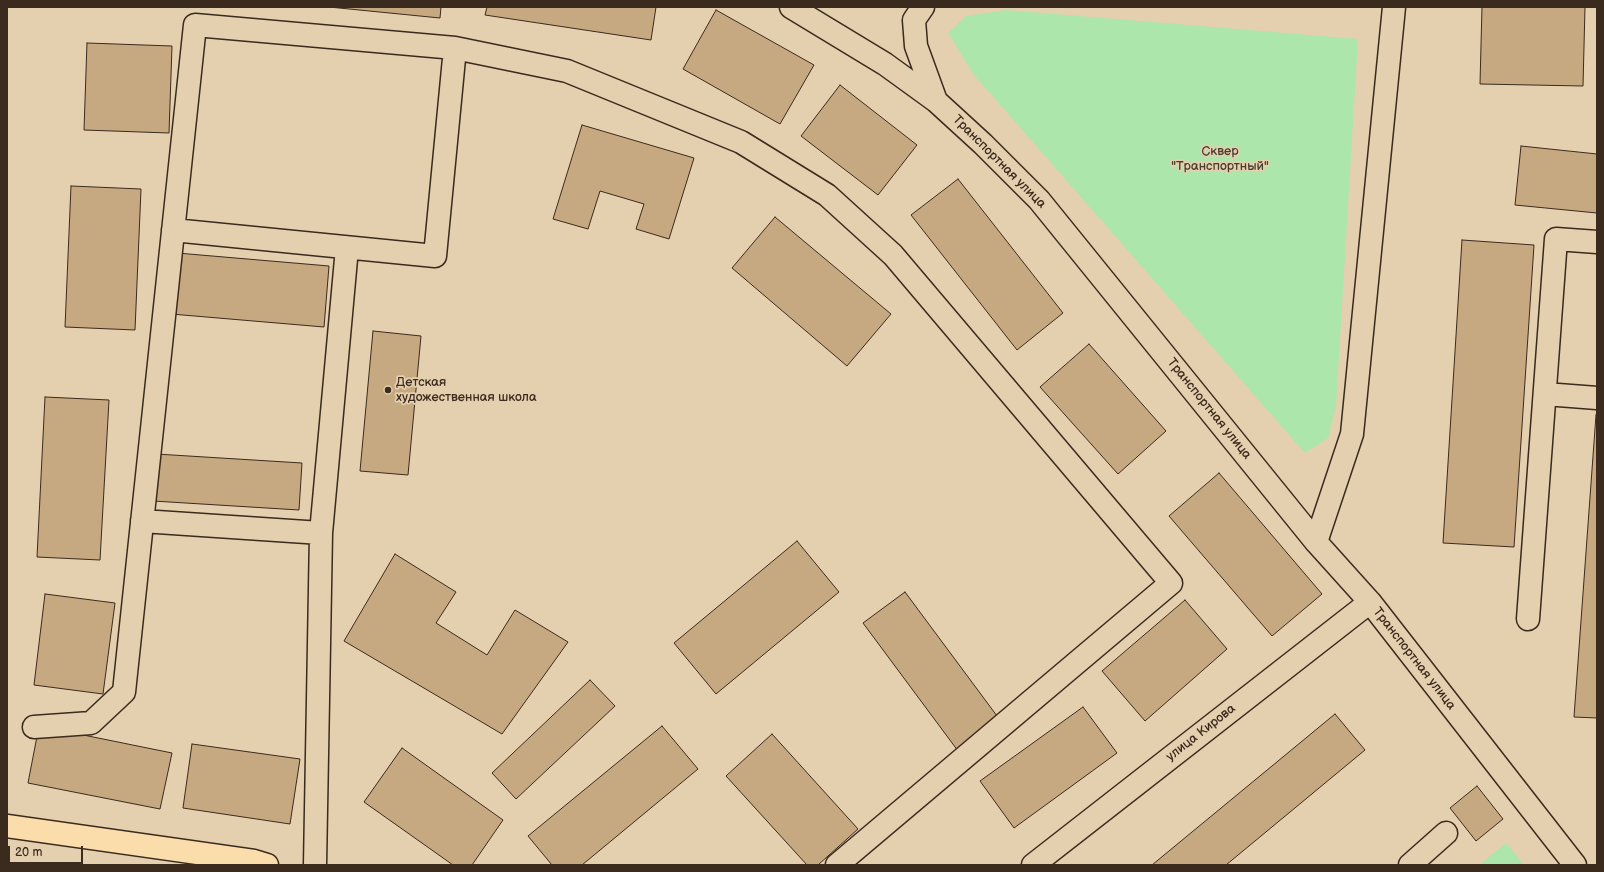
<!DOCTYPE html>
<html>
<head>
<meta charset="utf-8">
<style>
	body { margin:0 }
	#map { position:relative; width:1604px; height:872px; overflow:hidden; background:#e4cfae; font-family:"Balsamiq Sans",sans-serif }
	canvas { display:block }
	.frame { position:absolute; inset:0; border:8px solid #3b2a1e; pointer-events:none }
	.scale { position:absolute; left:8px; top:846px; width:75px; height:18px; box-sizing:border-box; border:2px solid #3b2a1e; border-top:0; padding-left:5px; font-size:12px; line-height:14px; white-space:nowrap; color:#3b2a1e; -webkit-text-stroke:3px #e4cfae; paint-order:stroke }
</style>
</head>
<body>
<div id="map">
<canvas width="1604" height="872"></canvas>
<div class="frame"></div>
<div class="scale">20 m</div>
</div>
<script>
const g = document.querySelector('canvas').getContext('2d');
g.lineJoin = 'round';
function fillPath(path, color) { g.fillStyle = color; g.fill(path, 'evenodd'); }
const shape = rows => new Path2D(rows.map(r => 'M' + r).join(''));
function trace(path, color, width, dash) { g.strokeStyle = color; g.lineWidth = width; g.lineCap = dash ? 'butt' : 'round'; g.setLineDash(dash || []); g.stroke(path); }
function drawText(font, color, halo, rows, align = 'center') {
  g.font = font + ' "Balsamiq Sans",sans-serif'; g.lineWidth = 3.5; g.setLineDash([]); g.textBaseline = 'middle'; g.strokeStyle = halo; g.fillStyle = color; for (const [text, x, y, turn = 0] of rows) {
    g.save(); g.translate(x, y); g.rotate((+turn || 0) * Math.PI / 180); g.textAlign = isNaN(turn) ? turn : align; if (halo) g.strokeText(text, 0, 0); g.fillText(text, 0, 0); g.restore();
  }
}
const green = shape([
	[1006,10,1358,39,1336,406,1328,438,1305,453,974,75,948,33,966,16],
	[1506,843,1524,865,1479,865]
]);
const building = shape([
	[329,7,441,7,440,18,329,7],
	[487,7,656,7,651,40,485,15,487,7],
	[1482,7,1585,7,1583,86,1480,84,1482,7],
	[716,10,814,65,780,124,683,69,716,10],
	[87,43,172,46,169,133,84,130,87,43],
	[840,85,917,145,878,195,801,136,840,85],
	[582,125,694,158,669,239,636,229,644,204,600,191,588,229,553,219,582,125],
	[1521,146,1597,154,1597,213,1515,205,1521,146],
	[958,179,1063,313,1017,350,911,215,958,179],
	[71,186,141,189,135,330,65,327,71,186],
	[775,217,891,314,847,366,732,268,775,217],
	[1462,240,1534,245,1514,547,1443,543,1462,240],
	[177,253,329,266,324,327,171,314,177,253],
	[373,331,421,336,408,475,360,471,373,331],
	[1089,344,1166,431,1118,474,1040,387,1089,344],
	[45,397,109,400,100,560,37,557,45,397],
	[1596,415,1597,415,1597,718,1574,717,1596,415],
	[156,454,302,463,299,510,153,501,156,454],
	[1219,473,1322,594,1272,636,1169,516,1219,473],
	[797,541,839,592,716,694,674,643,797,541],
	[395,554,456,592,436,623,487,655,515,610,568,642,502,734,344,641,395,554],
	[905,592,1003,724,961,755,863,623,905,592],
	[45,594,115,603,103,694,34,685,45,594],
	[1185,600,1227,649,1145,721,1102,671,1185,600],
	[590,680,615,706,516,799,492,773,590,680],
	[1083,707,1117,753,1014,828,980,781,1083,707],
	[1335,714,1365,750,1226,865,1152,865,1335,714],
	[39,726,172,753,160,809,28,783,39,726],
	[662,726,698,769,582,865,552,865,528,836,662,726],
	[772,734,858,829,818,865,807,865,726,776,772,734],
	[192,744,300,759,290,824,183,808,192,744],
	[402,748,503,820,472,865,453,865,364,802,402,748],
	[1477,786,1503,819,1476,841,1450,808,1477,786]
]);
const minor = shape([
	[791,7,885,64,936,101,983,144,1039,200,1316,542,1370,602,1575,865],
	[923,7,914,20,916,46,936,101],
	[173,230,435,256,455,48],
	[1545,394,1597,398],
	[142,521,321,533,315,865],
	[321,533,347,248],
	[1316,542,1352,434,1394,7],
	[1528,619,1556,239,1597,242],
	[34,727,91,723,124,692,195,25,455,48,567,71,741,142,827,195,893,255,1171,583,837,865],
	[1033,865,1370,602],
	[1410,865,1446,833]
]);
const major = shape([
	[7,826,254,861,267,865]
]);
const markers = [
	[388,390,4,"#3b2a1e"]
];
const parkNames = [
	["Сквер",1220,152],
	["\"Транспортный\"",1220,167]
];
const streetNames = [
	["Транспортная улица",999,162,45],
	["Транспортная улица",1209,409,51],
	["Транспортная улица",1414,659,52],
	["улица Кирова",1201,733,-38]
];
const poiNames = [
	["Детская",396,383],
	["художественная школа",396,398]
];
fillPath(green, '#ade6aa');
fillPath(building, '#c7a981');
trace(building, '#3b2a1e', 1);
trace(minor, '#3b2a1e', 25);
trace(major, '#3b2a1e', 25);
trace(minor, '#e4cfae', 22);
trace(major, '#fbddab', 22);
for (const [x, y, r, color] of markers) { const dot = new Path2D(); dot.arc(x, y, r, 0, 2 * Math.PI); g.fillStyle = color; g.fill(dot); trace(dot, '#e4cfae', 1.5); }
drawText('13px', '#463d2c', '#e4cfae', parkNames);
drawText('13px', '#3b2a1e', '#e4cfae', streetNames);
drawText('13px', '#3b2a1e', '#e4cfae', poiNames, 'left');
</script>
</body>
</html>
